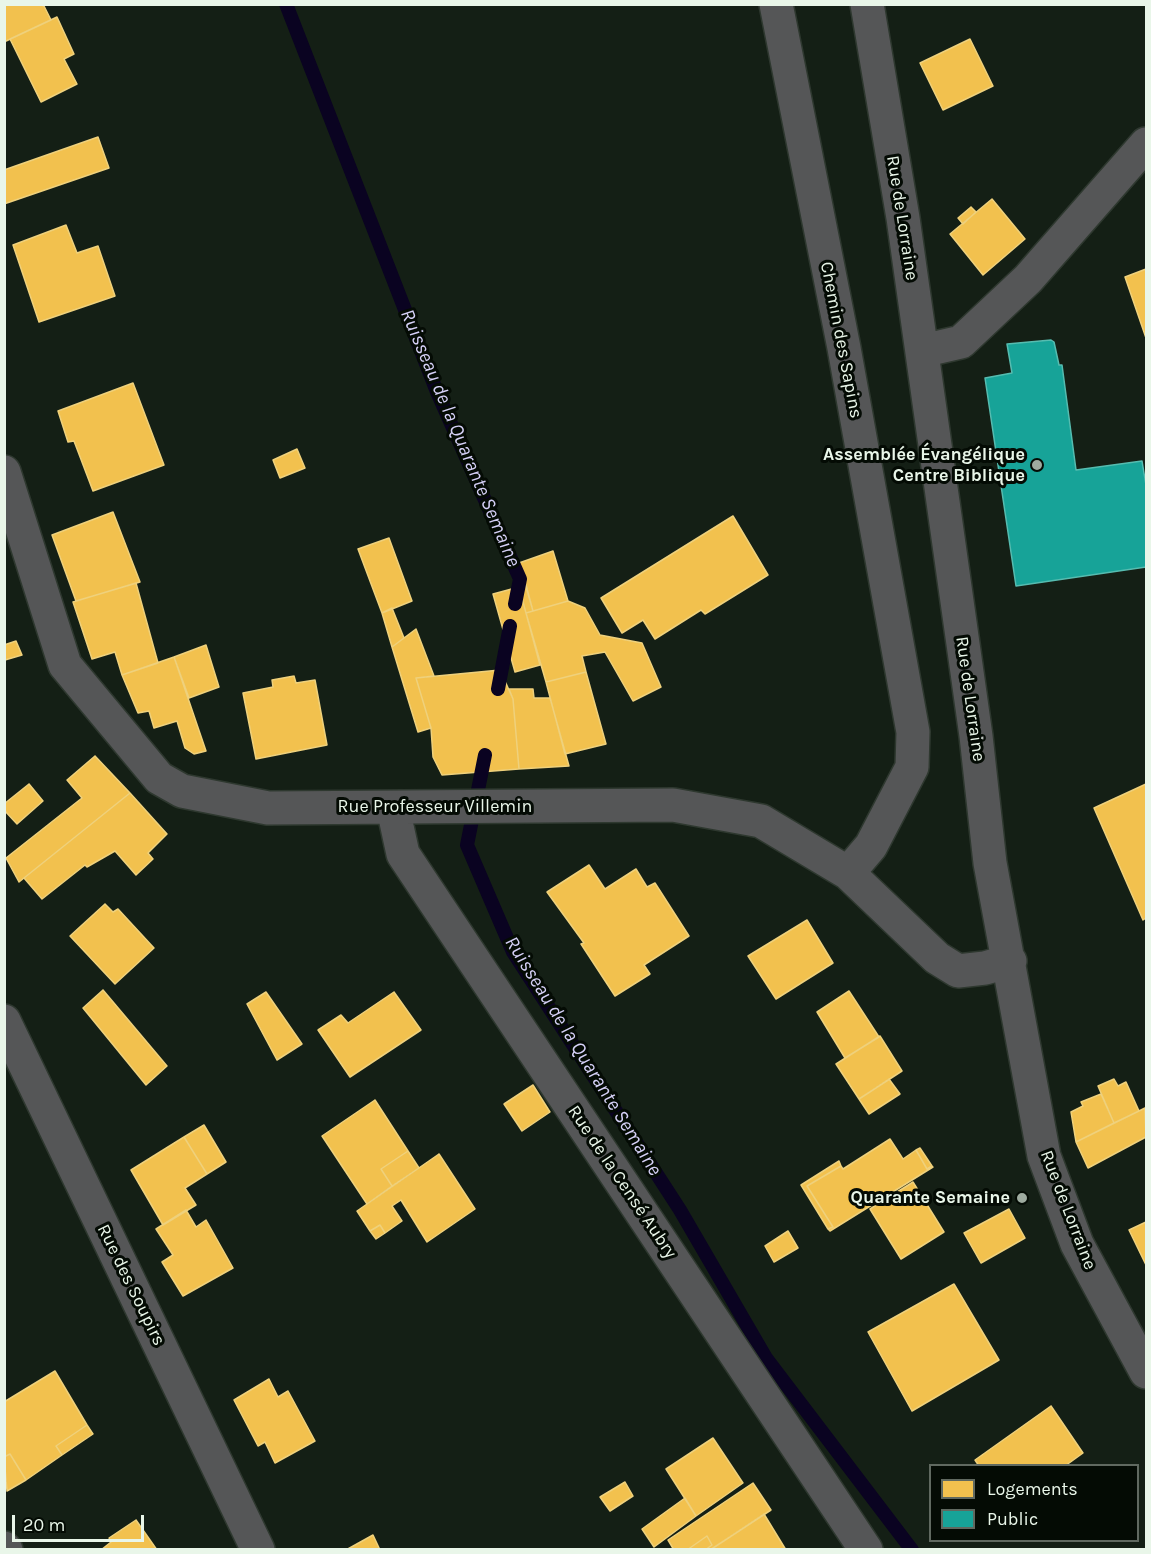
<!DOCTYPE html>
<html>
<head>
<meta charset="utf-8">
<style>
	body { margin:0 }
	#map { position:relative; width:1151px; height:1554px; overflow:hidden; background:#141f15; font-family:Karla,sans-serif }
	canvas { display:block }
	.frame { position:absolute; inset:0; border:6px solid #e9f6e9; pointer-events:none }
	.legend { position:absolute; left:929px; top:1464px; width:210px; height:78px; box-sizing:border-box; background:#040b04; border:2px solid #606960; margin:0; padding:8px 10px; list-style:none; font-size:18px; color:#e9f6e9 }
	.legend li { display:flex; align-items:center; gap:12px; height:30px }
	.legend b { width:30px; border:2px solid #606960 }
	.scale { position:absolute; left:12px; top:1515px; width:132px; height:27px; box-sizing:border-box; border:3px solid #e9f6e9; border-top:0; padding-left:8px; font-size:18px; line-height:21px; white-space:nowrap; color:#e9f6e9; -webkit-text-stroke:4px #040b04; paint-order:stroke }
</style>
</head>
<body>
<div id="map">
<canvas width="1151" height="1554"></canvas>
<div class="frame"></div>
<ul class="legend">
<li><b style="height:16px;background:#f2c14e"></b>Logements</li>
<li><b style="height:16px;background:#17a398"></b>Public</li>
</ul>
<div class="scale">20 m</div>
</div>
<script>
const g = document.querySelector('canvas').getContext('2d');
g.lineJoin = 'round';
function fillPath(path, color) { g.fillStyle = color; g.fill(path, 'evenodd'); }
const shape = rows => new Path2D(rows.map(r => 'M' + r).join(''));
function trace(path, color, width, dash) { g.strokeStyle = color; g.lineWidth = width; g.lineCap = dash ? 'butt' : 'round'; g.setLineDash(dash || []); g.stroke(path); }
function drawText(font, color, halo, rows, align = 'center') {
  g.font = font + ' Karla,sans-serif'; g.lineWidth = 6; g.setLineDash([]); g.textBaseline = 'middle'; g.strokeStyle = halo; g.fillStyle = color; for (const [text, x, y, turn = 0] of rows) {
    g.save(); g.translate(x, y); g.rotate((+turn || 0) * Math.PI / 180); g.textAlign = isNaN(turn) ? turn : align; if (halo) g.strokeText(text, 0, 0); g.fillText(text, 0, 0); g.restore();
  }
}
const homes = shape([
	[4,4,40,4,44,6,51,20,4,42,4,4],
	[57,17,74,54,64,59,77,84,41,102,10,39,57,17],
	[970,39,993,86,943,110,920,63,970,39],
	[98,137,109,168,4,204,4,170,98,137],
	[992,199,1025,239,983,275,950,234,992,199],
	[971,207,976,212,963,224,958,218,971,207],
	[66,225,77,253,98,246,115,296,39,322,13,245,66,225],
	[1146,269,1146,338,1125,277,1146,269],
	[133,383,164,465,93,491,74,441,68,442,58,411,133,383],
	[297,449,305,468,280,478,273,460,297,449],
	[113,512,140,582,76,601,52,535,113,512],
	[733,516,768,575,705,614,701,610,655,639,643,620,622,633,601,598,733,516],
	[389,538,412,601,382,613,358,549,389,538],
	[553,551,568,601,533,611,519,563,553,551],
	[136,583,158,663,122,675,115,652,92,659,73,602,136,583],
	[526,585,533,611,526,613,519,587,526,585],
	[519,587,540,665,515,672,493,594,519,587],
	[568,601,585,608,600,635,642,643,661,687,633,701,605,652,582,656,586,672,546,682,526,613,568,601],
	[392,608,404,638,392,647,382,613,392,608],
	[416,629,434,676,416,678,431,728,418,732,392,647,416,629],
	[16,641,22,655,5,660,4,645,16,641],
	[206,645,219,687,189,698,174,657,206,645],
	[174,657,206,751,194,754,185,748,177,721,154,728,149,711,138,713,122,675,174,657],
	[500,670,513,699,519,769,442,775,433,757,431,728,416,678,500,670],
	[586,672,606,744,565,754,546,682,586,672],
	[294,676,296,683,315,680,327,745,256,759,243,693,273,687,272,680,294,676],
	[509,689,533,689,534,698,550,698,569,766,519,769,513,699,509,689],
	[95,756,130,793,19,882,6,858,82,798,67,780,95,756],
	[29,784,43,801,17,824,4,810,4,804,29,784],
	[1146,784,1146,918,1143,920,1094,808,1146,784],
	[130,793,167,834,148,853,153,859,136,875,115,851,87,867,85,865,42,899,24,878,130,793],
	[589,865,605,889,636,869,647,887,655,883,689,936,644,965,650,974,615,996,581,944,584,943,547,892,589,865],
	[105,904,113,912,118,909,154,948,115,984,70,936,105,904],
	[807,920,833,963,776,999,748,956,807,920],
	[103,990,167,1066,146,1085,83,1008,103,990],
	[849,991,879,1037,845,1058,817,1012,849,991],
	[266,992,302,1044,277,1060,247,1004,266,992],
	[394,992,421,1030,350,1077,318,1030,341,1015,348,1023,394,992],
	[880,1036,902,1071,859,1099,836,1064,880,1036],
	[889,1079,900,1094,869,1114,859,1099,889,1079],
	[1114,1079,1118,1086,1126,1082,1139,1111,1114,1123,1098,1086,1114,1079],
	[533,1085,550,1112,522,1131,504,1104,533,1085],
	[1101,1094,1114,1123,1076,1142,1071,1112,1083,1106,1081,1102,1101,1094],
	[375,1100,408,1151,381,1169,392,1186,367,1204,322,1136,375,1100],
	[1145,1108,1146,1137,1088,1168,1076,1142,1145,1108],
	[204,1125,226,1162,207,1174,184,1137,204,1125],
	[184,1137,207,1174,185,1188,196,1205,163,1225,131,1170,184,1137],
	[890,1139,903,1159,916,1150,927,1169,933,1167,830,1231,828,1229,833,1227,807,1186,841,1166,843,1169,890,1139],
	[920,1148,932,1166,927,1169,916,1150,920,1148],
	[408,1151,419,1168,392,1186,381,1169,408,1151],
	[439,1154,475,1209,427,1242,401,1200,392,1206,402,1221,385,1233,380,1225,370,1231,357,1211,439,1154],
	[839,1161,841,1166,807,1186,833,1227,828,1229,801,1185,839,1161],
	[913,1182,944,1232,901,1259,870,1209,913,1182],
	[1009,1209,1025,1238,981,1263,964,1233,1009,1209],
	[186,1210,196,1227,206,1220,233,1268,183,1296,162,1262,173,1255,156,1229,186,1210],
	[1146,1222,1146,1265,1129,1230,1146,1222],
	[380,1225,385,1233,376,1239,370,1231,380,1225],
	[788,1231,798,1248,774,1262,765,1246,788,1231],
	[954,1284,999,1360,912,1411,868,1332,954,1284],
	[55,1371,87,1425,56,1446,62,1455,26,1480,10,1454,4,1457,4,1402,55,1371],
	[269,1379,278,1397,288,1391,315,1441,275,1463,265,1442,258,1446,234,1400,269,1379],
	[1051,1406,1083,1453,1065,1466,979,1466,975,1460,1051,1406],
	[87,1425,93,1434,62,1455,56,1446,87,1425],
	[713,1438,743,1483,696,1516,666,1469,713,1438],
	[10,1454,26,1480,7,1491,4,1457,10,1454],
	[625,1482,633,1496,610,1511,600,1497,625,1482],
	[753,1483,771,1510,710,1550,705,1550,712,1545,707,1536,687,1550,674,1550,668,1540,753,1483],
	[685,1498,696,1516,654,1547,642,1529,685,1498],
	[764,1514,786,1550,710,1550,764,1514],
	[136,1520,157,1550,101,1550,111,1542,109,1538,136,1520],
	[373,1535,380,1550,346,1550,373,1535],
	[707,1536,712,1545,705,1550,687,1550,707,1536]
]);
const public = shape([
	[1051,340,1054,342,1059,365,1062,365,1076,470,1142,461,1146,485,1146,567,1016,586,985,378,1012,373,1007,344,1051,340]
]);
const stream = shape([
	[286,4,437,392,520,579,515,604],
	[498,689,510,626],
	[485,755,467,845,513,952,680,1210,766,1358,912,1550]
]);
const minor = shape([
	[776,4,844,348,913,732,912,767,871,846,848,873],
	[867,4,903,218,976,736,990,863,1044,1156,1077,1244,1146,1372],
	[922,351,961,342,1028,279,1146,144],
	[4,472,65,665,159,778,182,791,268,808,673,805,761,821,848,873,937,958,958,971,985,968,1010,961],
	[393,808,403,854,866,1550],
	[4,1021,258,1550],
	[4,1548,6,1550]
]);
const markers = [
	[1037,465,6,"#9eab9f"],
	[1022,1198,6,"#9eab9f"]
];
const streetNames = [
	["Rue de Lorraine",902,218,81],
	["Chemin des Sapins",841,340,79],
	["Rue de Lorraine",970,699,82],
	["Rue Professeur Villemin",435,807],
	["Rue de la Censé Aubry",622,1182,56],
	["Rue de Lorraine",1068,1210,69],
	["Rue des Soupirs",131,1285,64]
];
const poiNames = [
	["Assemblée Évangélique",1025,455],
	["Centre Biblique",1025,476],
	["Quarante Semaine",1010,1198]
];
const waterNames = [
	["Ruisseau de la Quarante Semaine",460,438,67],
	["Ruisseau de la Quarante Semaine",583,1056,58]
];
fillPath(homes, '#f2c14e');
trace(homes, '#efd17c', 1.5);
fillPath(public, '#17a398');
trace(public, '#56bcb0', 1.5);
trace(stream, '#0a0321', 14);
trace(minor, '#2e382f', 36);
trace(minor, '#555657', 33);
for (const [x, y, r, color] of markers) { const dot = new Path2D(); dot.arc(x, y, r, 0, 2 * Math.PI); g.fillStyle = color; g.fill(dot); trace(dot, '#040b04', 2); }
drawText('18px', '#e9f6e9', '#040b04', streetNames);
drawText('bold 18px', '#e9f6e9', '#040b04', poiNames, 'right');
drawText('italic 20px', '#d5d0f6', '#040b04', waterNames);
</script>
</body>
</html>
